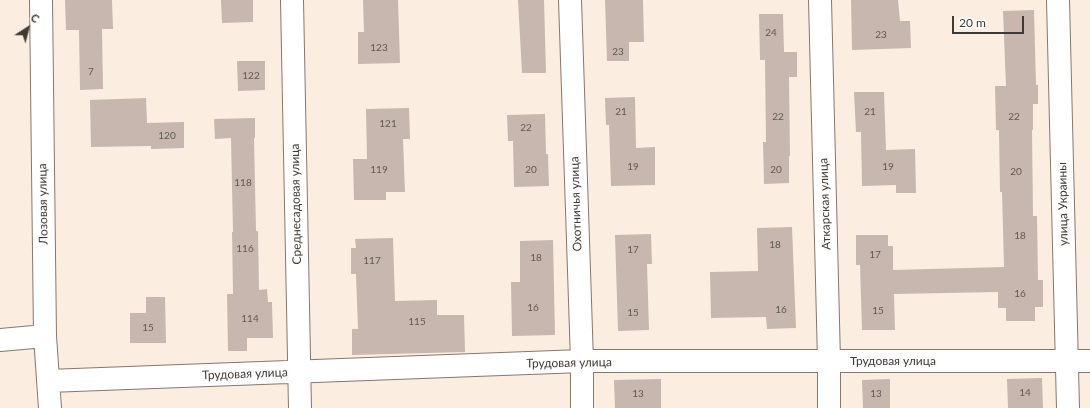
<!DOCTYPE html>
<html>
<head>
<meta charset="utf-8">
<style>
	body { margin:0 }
	#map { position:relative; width:1090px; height:408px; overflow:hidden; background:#fcede1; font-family:Lato,sans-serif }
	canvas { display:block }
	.north { position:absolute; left:8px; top:8px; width:40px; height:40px; -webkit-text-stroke:3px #fdfdfd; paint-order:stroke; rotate:36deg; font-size:11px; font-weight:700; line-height:16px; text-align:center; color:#403a35 }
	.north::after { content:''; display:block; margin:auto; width:14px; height:18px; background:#403a35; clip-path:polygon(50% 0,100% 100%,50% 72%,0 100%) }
	.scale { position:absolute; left:952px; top:16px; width:72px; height:18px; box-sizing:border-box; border:2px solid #403a35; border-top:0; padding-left:5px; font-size:12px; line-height:14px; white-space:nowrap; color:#403a35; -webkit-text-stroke:3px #fdfdfd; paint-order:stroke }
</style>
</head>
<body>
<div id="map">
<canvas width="1090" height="408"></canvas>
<div class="north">С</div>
<div class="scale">20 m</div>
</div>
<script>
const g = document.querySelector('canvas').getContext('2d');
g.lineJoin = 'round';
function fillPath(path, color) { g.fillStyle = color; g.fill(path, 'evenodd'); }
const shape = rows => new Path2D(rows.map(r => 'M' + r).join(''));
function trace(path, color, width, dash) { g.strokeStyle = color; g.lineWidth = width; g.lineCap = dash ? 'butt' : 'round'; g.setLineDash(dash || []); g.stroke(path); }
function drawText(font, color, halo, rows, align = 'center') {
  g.font = font + ' Lato,sans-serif'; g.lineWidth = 4; g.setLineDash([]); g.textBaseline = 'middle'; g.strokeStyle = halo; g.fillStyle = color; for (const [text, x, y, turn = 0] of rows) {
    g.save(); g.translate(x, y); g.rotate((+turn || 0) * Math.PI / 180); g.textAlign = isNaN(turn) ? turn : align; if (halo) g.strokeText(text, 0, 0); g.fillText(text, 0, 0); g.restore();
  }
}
const building = shape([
	[65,0,112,0,113,29,102,29,103,89,80,90,79,30,66,30],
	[221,0,253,0,253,22,222,23],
	[363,0,398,0,400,63,358,64,358,32,364,32],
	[518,0,544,0,546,73,522,73],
	[605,0,643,0,644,42,629,42,629,61,607,61],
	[851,0,898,0,900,21,910,21,911,48,852,50],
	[1034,10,1036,85,1038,85,1038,104,1033,104,1033,130,1032,130,1033,216,1037,216,1038,280,1043,280,1043,307,1035,307,1035,321,1006,321,1006,308,998,308,998,292,894,294,895,330,862,330,860,265,856,265,856,235,888,235,888,246,893,246,893,270,1004,267,1002,192,1000,192,999,130,996,130,995,86,1006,86,1003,11],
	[759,14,783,14,784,52,797,52,797,77,789,77,790,156,789,156,789,183,764,184,763,142,766,142,765,60,760,60],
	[237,61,265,61,265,90,238,91],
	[854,92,884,92,886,150,915,149,916,193,896,193,896,185,862,186,861,132,856,132],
	[635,97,636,148,655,147,655,185,611,186,609,125,606,125,605,98],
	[146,98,147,123,184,122,184,148,151,149,151,146,91,147,90,100],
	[409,108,410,139,403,139,405,192,386,192,386,200,354,200,353,159,367,159,366,109],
	[545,114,546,154,548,154,549,186,514,187,513,141,508,141,507,115],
	[255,118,255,138,254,138,256,231,258,231,259,290,267,289,268,302,272,302,273,338,247,338,247,351,228,351,227,294,233,294,232,232,233,232,231,138,215,139,214,119],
	[792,227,796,328,767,329,766,317,711,318,710,272,758,271,757,228],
	[651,234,652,264,647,264,649,330,618,331,615,235],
	[393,238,395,301,437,300,437,315,464,315,465,352,352,355,352,329,358,329,356,274,351,274,351,248,356,248,355,239],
	[553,240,555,335,512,336,511,282,520,282,520,241],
	[146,297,165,297,166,343,130,343,130,313,146,313],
	[1042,378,1043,408,1008,408,1007,379],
	[661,379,661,408,615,408,614,380],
	[890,379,890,408,863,408,862,380]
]);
const minor = shape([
	[41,0,45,336,50,408],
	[292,0,300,408],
	[570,0,582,361,582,408],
	[820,0,829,361,829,408],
	[1058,0,1068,408],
	[0,340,45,336],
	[48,381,582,361,1090,361]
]);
const numberNames = [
	["24",771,33],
	["23",881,35],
	["123",379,48],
	["23",618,52],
	["7",91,72],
	["122",251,76],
	["21",621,112],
	["21",870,112],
	["22",778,117],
	["22",1014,117],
	["121",388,124],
	["22",526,128],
	["120",167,136],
	["19",633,167],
	["19",888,167],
	["119",379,170],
	["20",531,170],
	["20",776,170],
	["20",1016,172],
	["118",243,183],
	["18",1020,236],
	["18",775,245],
	["116",245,249],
	["17",633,250],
	["17",875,255],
	["18",536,258],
	["117",372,261],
	["16",1020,294],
	["16",533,308],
	["16",781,310],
	["15",878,311],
	["15",633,313],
	["114",250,319],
	["115",417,322],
	["15",148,328],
	["14",1025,393],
	["13",638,394],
	["13",876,394]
];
const streetNames = [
	["Лозовая улица",43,204,-91],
	["Среднесадовая улица",296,204,-91],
	["Охотничья улица",576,204,-92],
	["Аткарская улица",825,204,-92],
	["улица Украины",1063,204,-91],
	["Трудовая улица",893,361],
	["Трудовая улица",569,363,-1],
	["Трудовая улица",245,374,-2]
];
fillPath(building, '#c7b7ae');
trace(minor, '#85786d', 24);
trace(minor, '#fff', 22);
drawText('10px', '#625953', null, numberNames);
drawText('12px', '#403a35', '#fdfdfd', streetNames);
</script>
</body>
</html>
